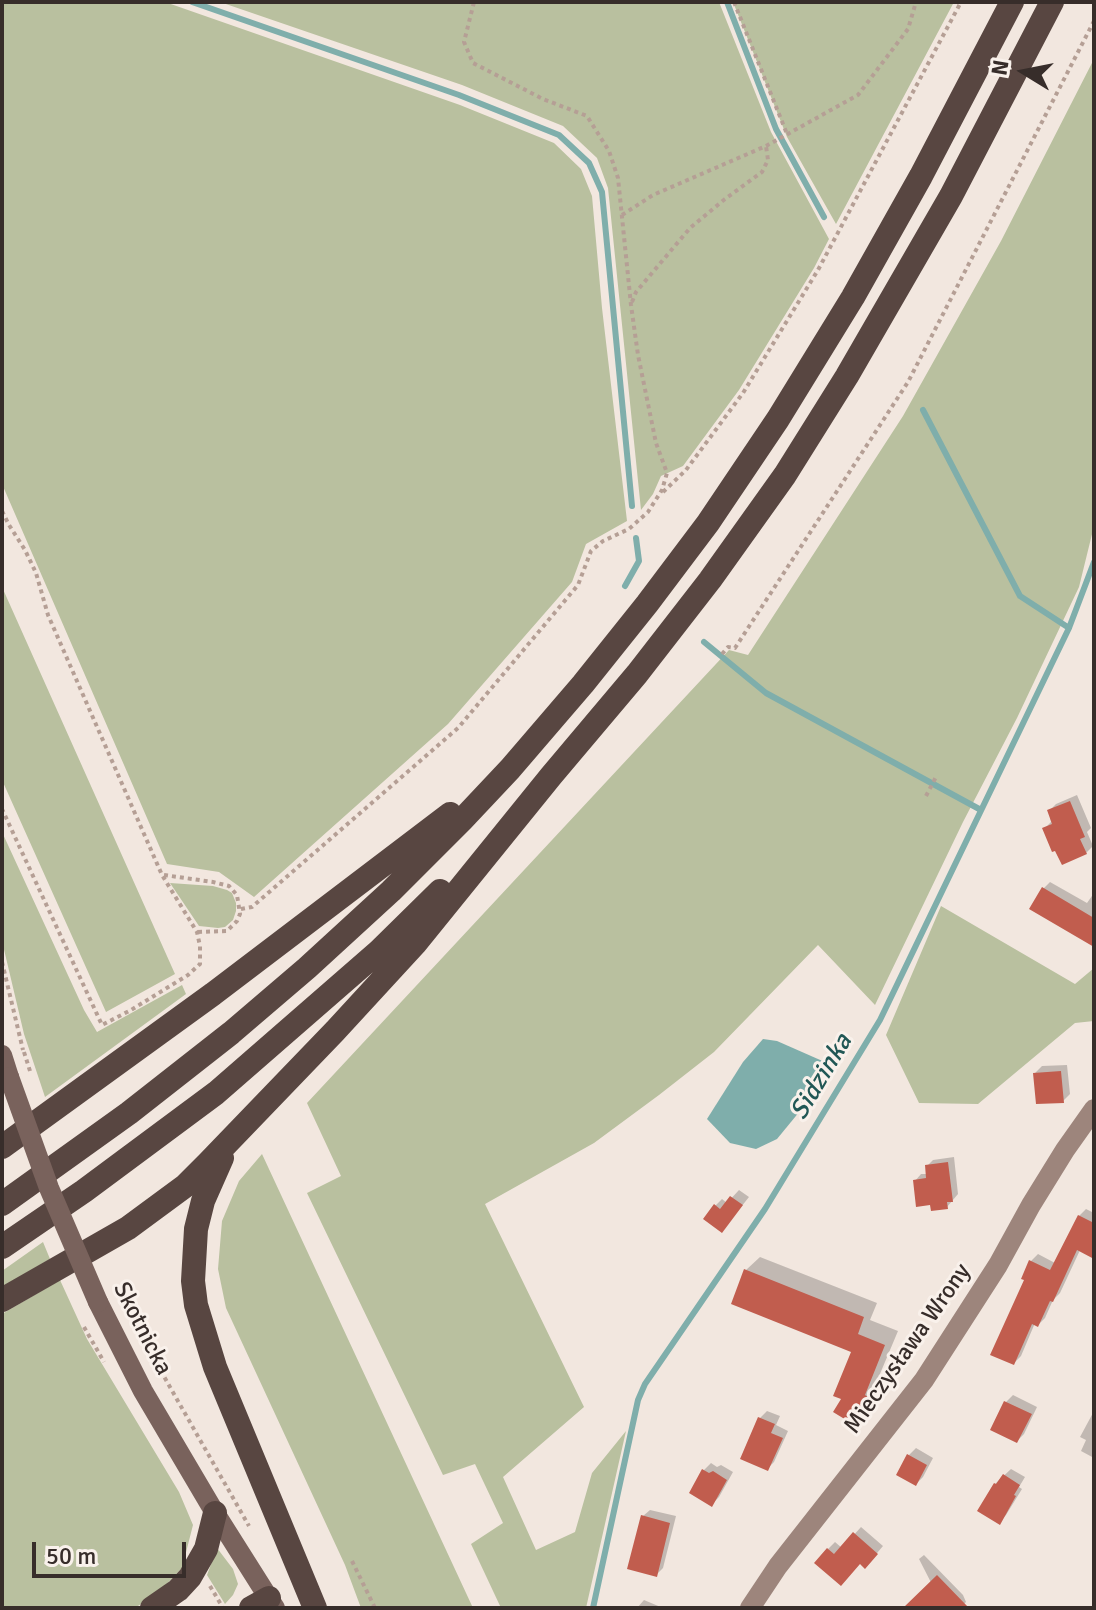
<!DOCTYPE html>
<html>
<head>
<meta charset="utf-8">
<style>
	body { margin:0 }
	#map { position:relative; width:1096px; height:1610px; overflow:hidden; background:#f2e7df; font-family:Signika,sans-serif }
	canvas { display:block }
	.frame { position:absolute; inset:0; border:4px solid #372d2a; pointer-events:none }
	.north { position:absolute; left:984px; top:32px; width:80px; height:80px; -webkit-text-stroke:6px #f9f1eb; paint-order:stroke; rotate:280deg; font-size:22px; font-weight:700; line-height:32px; text-align:center; color:#372d2a }
	.north::after { content:''; display:block; margin:auto; width:28px; height:36px; background:#372d2a; clip-path:polygon(50% 0,100% 100%,50% 72%,0 100%) }
	.scale { position:absolute; left:32px; top:1542px; width:154px; height:36px; box-sizing:border-box; border:4px solid #372d2a; border-top:0; padding-left:10px; font-size:24px; line-height:28px; white-space:nowrap; color:#372d2a; -webkit-text-stroke:6px #f9f1eb; paint-order:stroke }
</style>
</head>
<body>
<div id="map">
<canvas width="1096" height="1610"></canvas>
<div class="frame"></div>
<div class="north">N</div>
<div class="scale">50 m</div>
</div>
<script>
const g = document.querySelector('canvas').getContext('2d');
g.lineJoin = 'round';
function fillPath(path, color) { g.fillStyle = color; g.fill(path, 'evenodd'); }
const shape = rows => new Path2D(rows.map(r => 'M' + r).join(''));
function trace(path, color, width, dash) { g.strokeStyle = color; g.lineWidth = width; g.lineCap = dash ? 'butt' : 'round'; g.setLineDash(dash || []); g.stroke(path); }
function drawText(font, color, halo, rows, align = 'center') {
  g.font = font + ' Signika,sans-serif'; g.lineWidth = 6; g.setLineDash([]); g.textBaseline = 'middle'; g.strokeStyle = halo; g.fillStyle = color; for (const [text, x, y, turn = 0] of rows) {
    g.save(); g.translate(x, y); g.rotate((+turn || 0) * Math.PI / 180); g.textAlign = isNaN(turn) ? turn : align; if (halo) g.strokeText(text, 0, 0); g.fillText(text, 0, 0); g.restore();
  }
}
const green = shape([
	[2,2,165,2,460,105,554,143,581,169,592,196,602,308,627,521,586,544,572,582,448,724,254,897,219,872,167,864,2,484],
	[220,2,719,2,771,132,829,239,814,268,739,390,683,466,661,476,653,494,641,510,608,188,597,158,563,126,462,85],
	[733,2,954,2,836,224,787,137],
	[1094,59,1094,526,1079,587,1017,718,963,822,875,1005,818,945,714,1052,659,1095,594,1143,485,1204,584,1407,503,1477,536,1550,575,1532,592,1473,626,1431,586,1608,501,1608,471,1544,503,1523,475,1464,443,1475,307,1193,341,1176,307,1103,729,650,748,655,903,416,1001,241],
	[2,587,175,974,106,1012,2,780],
	[2,832,84,1010,97,1032,182,985,186,994,45,1097,24,1034,2,941],
	[170,883,213,886,227,890,232,893,236,903,236,911,233,920,225,927,218,928,199,926],
	[941,906,1075,984,1094,968,1094,1021,1075,1023,978,1104,919,1103,886,1035],
	[262,1154,473,1608,361,1608,345,1565,226,1308,218,1269,222,1221,239,1181],
	[43,1242,50,1259,2,1287,2,1271],
	[60,1280,87,1339,179,1492,193,1525,182,1568,160,1591,135,1608,2,1608,2,1314],
	[217,1548,233,1569,238,1584,233,1595,225,1604,207,1575]
]);
const water = shape([
	[763,1039,777,1041,827,1063,817,1086,800,1111,777,1139,756,1149,730,1143,707,1119,743,1062]
]);
const shadow = shape([
	[1077,795,1091,828,1087,832,1093,846,1086,853,1044,829,1051,822,1049,811,1056,804],
	[1050,882,1087,903,1094,893,1094,945,1043,889],
	[1067,1065,1070,1094,1063,1101,1035,1073,1042,1066],
	[954,1157,958,1194,947,1207,932,1203,915,1181,921,1174,928,1174,927,1166,933,1160],
	[739,1190,749,1197,722,1231,715,1206,722,1199,727,1203],
	[1086,1209,1094,1213,1094,1240,1079,1216],
	[1063,1248,1081,1248,1060,1293,1053,1300,1045,1318,1038,1325,1035,1323,1021,1356,1014,1363,1026,1279,1031,1261,1038,1254,1055,1263],
	[760,1257,877,1303,870,1320,898,1331,877,1381,884,1386,870,1410,856,1423,843,1398,853,1350,746,1270],
	[1013,1395,1037,1407,1024,1434,1017,1441,1006,1402],
	[767,1411,780,1416,776,1425,788,1431,774,1462,767,1469,742,1458,760,1418],
	[1094,1411,1094,1458,1081,1451,1086,1440,1080,1437],
	[916,1448,933,1458,923,1477,916,1484,909,1455],
	[711,1463,717,1467,721,1465,733,1472,719,1497,712,1504,704,1470],
	[1011,1469,1025,1477,1019,1487,1022,1489,1006,1515,999,1522,995,1484],
	[650,1510,676,1516,663,1568,656,1575,643,1516],
	[861,1527,883,1546,872,1559,860,1562,848,1576,828,1549,835,1542,842,1548],
	[924,1555,963,1595,966,1602,963,1605,958,1608,944,1608,919,1559],
	[644,1600,663,1608,637,1608]
]);
const stream = shape([
	[192,2,459,95,559,135,589,163,602,192,632,506],
	[727,2,776,129,824,217],
	[923,410,1020,596,1069,628],
	[625,586,639,561,636,538],
	[704,642,766,693,981,810],
	[593,1608,638,1400,645,1384,765,1209,880,1020,1069,628,1094,562]
]);
const building = shape([
	[1070,801,1085,837,1080,839,1087,854,1062,865,1055,851,1052,852,1042,828,1052,824,1047,810],
	[1042,887,1094,918,1094,947,1029,909],
	[1061,1071,1064,1103,1036,1104,1033,1073],
	[948,1162,953,1202,947,1202,948,1209,931,1211,930,1205,916,1207,913,1180,926,1178,925,1165],
	[730,1196,743,1205,722,1233,703,1219,714,1204,720,1209],
	[1078,1215,1094,1223,1094,1259,1077,1250,1053,1302,1050,1301,1038,1327,1032,1324,1014,1365,990,1355,1024,1280,1021,1279,1029,1260,1050,1270],
	[744,1269,864,1317,858,1334,885,1345,865,1395,872,1400,856,1426,833,1412,841,1399,833,1396,851,1352,731,1304],
	[1004,1401,1032,1414,1017,1443,990,1430],
	[758,1417,775,1424,771,1433,783,1438,768,1471,740,1459],
	[907,1454,927,1465,916,1486,896,1475],
	[702,1469,709,1473,713,1471,727,1480,712,1507,689,1493],
	[1003,1474,1020,1485,1014,1495,1016,1496,1000,1525,977,1511,994,1483,996,1484],
	[641,1515,670,1523,657,1577,627,1569],
	[853,1532,878,1554,865,1569,860,1564,841,1586,814,1563,827,1548,834,1554],
	[937,1575,969,1608,903,1608]
]);
const path = shape([
	[734,2,787,134],
	[622,215,653,195,766,146,858,95,908,29,916,2],
	[632,302,636,292,690,228,725,199,762,172,768,160,766,146],
	[663,492,686,470,743,393,818,270,961,2],
	[2,511,9,525,25,550,36,573,48,615,162,875,197,932,200,946,200,964,188,975,131,1010,102,1025,2,809],
	[722,654,728,647,735,648,908,382,1094,21],
	[926,796,937,775],
	[164,875,213,882,229,886,237,895,240,914,237,921,227,931,197,932],
	[241,909,252,907,458,728,578,585,591,551,603,541,629,529,648,512,662,490,667,473,656,443,638,355,631,305,618,178,609,151,587,116,543,99,473,63,464,42,474,2],
	[2,962,23,1050],
	[129,1315,249,1526],
	[84,1327,104,1362],
	[352,1561,375,1608],
	[210,1586,223,1608]
]);
const secondary = shape([
	[750,1608,778,1566,924,1380,998,1265,1031,1205,1065,1150,1094,1109]
]);
const primary = shape([
	[2,1055,9,1077],
	[98,1302,143,1391,215,1513,275,1608]
]);
const highway = shape([
	[2,1147,213,994,450,814],
	[222,1158,203,1201,196,1229,193,1281,196,1305,215,1367,315,1608],
	[2,1204,129,1113,231,1033,307,968,391,891,462,820,510,769,583,684,647,604,708,523,778,419,853,297,921,176,1012,2],
	[2,1247,84,1191,216,1093,379,951,440,891],
	[2,1300,128,1228,185,1186,208,1163,335,1031,415,944,551,776,637,674,710,580,785,475,847,376,951,196,1052,2],
	[152,1608,178,1590,190,1577,206,1549,215,1513],
	[251,1608,269,1598]
]);
const pathBridge = shape([
	[24,1052,30,1071],
	[116,1287,125,1307]
]);
const primaryBridge = shape([
	[9,1077,49,1188,98,1302]
]);
const streetNames = [
	["Skotnicka",142,1329,63],
	["Mieczysława Wrony",908,1349,-55]
];
const waterNames = [
	["Sidzinka",822,1077,-59]
];
fillPath(green, '#b9c09f');
fillPath(water, '#7faeab');
fillPath(shadow, '#0003');
trace(stream, '#7faeab', 6);
fillPath(building, '#c15d4e');
trace(path, '#b59f95', 4, [4, 4]);
trace(secondary, '#9d857c', 20);
trace(primary, '#79625c', 20);
trace(highway, '#584641', 24);
trace(pathBridge, '#b59f95', 4, [4, 4]);
trace(primaryBridge, '#79625c', 20);
drawText('24px', '#372d2a', '#f9f1eb', streetNames);
drawText('italic 26px', '#215755', '#f9f1eb', waterNames);
</script>
</body>
</html>
